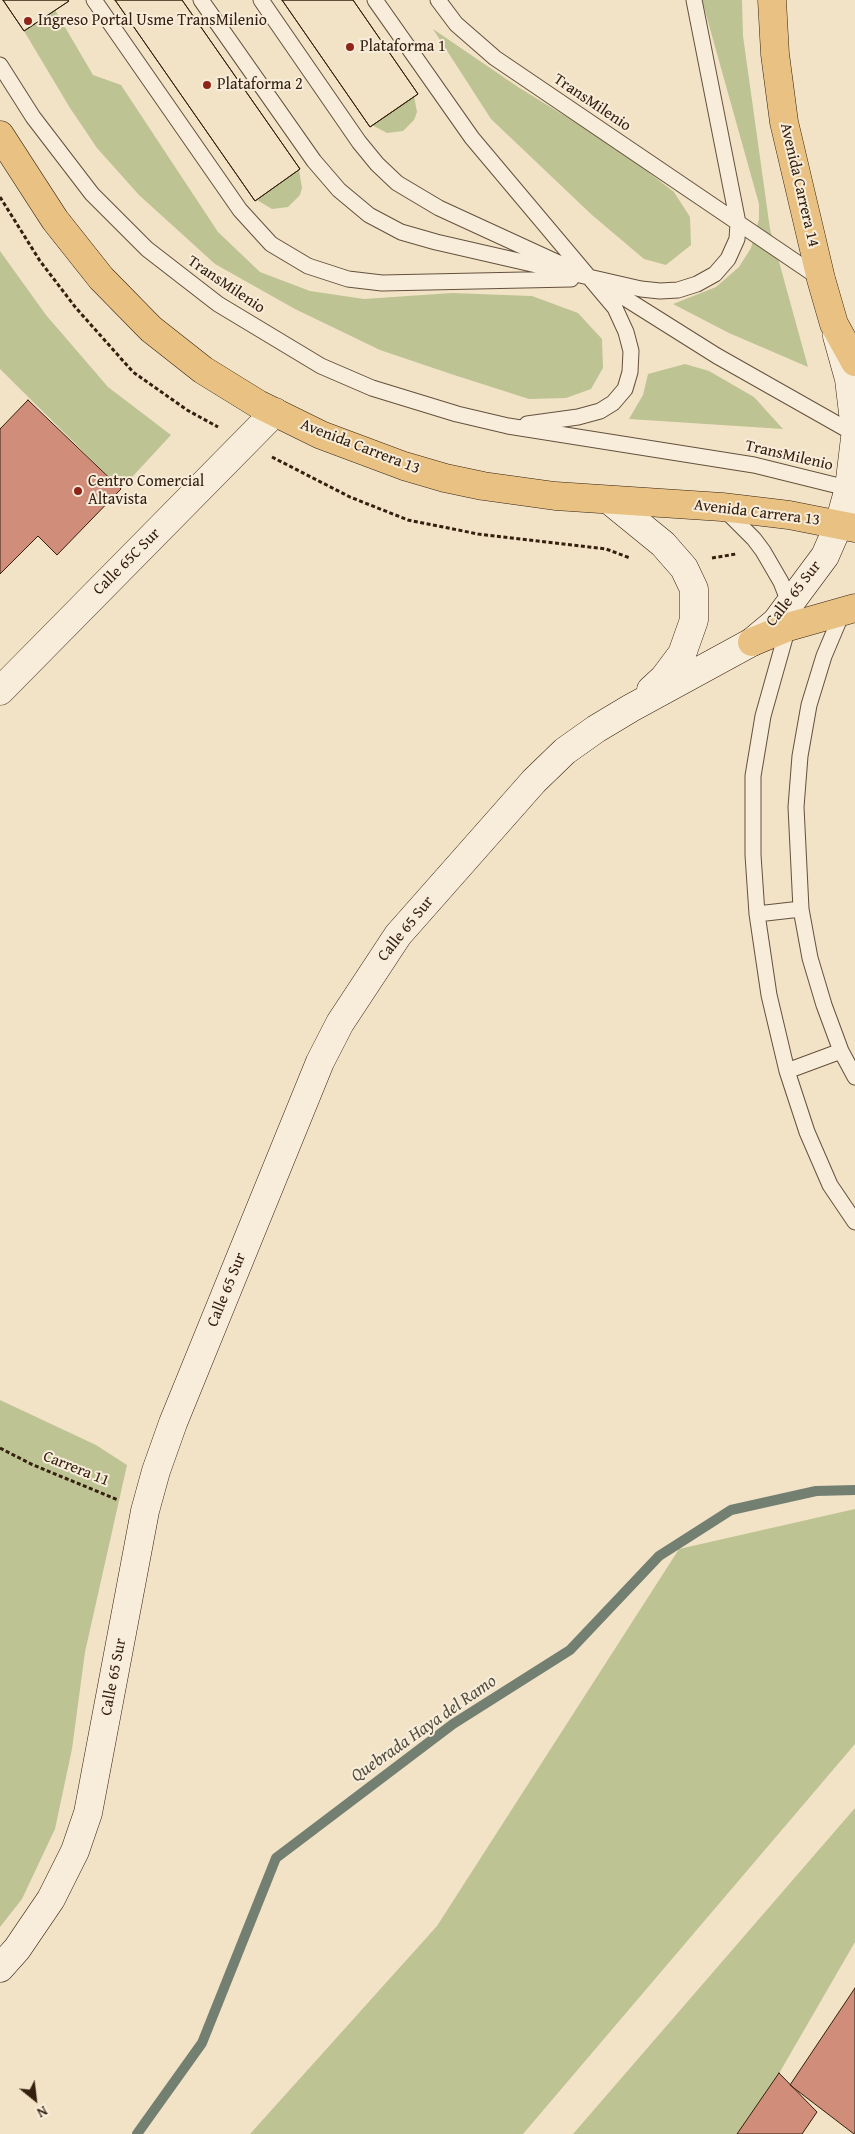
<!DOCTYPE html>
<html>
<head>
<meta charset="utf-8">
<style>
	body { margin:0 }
	#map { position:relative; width:855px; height:2134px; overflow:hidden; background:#f2e3c6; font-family:"Gentium Book Plus",serif }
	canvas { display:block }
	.north { position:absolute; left:10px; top:2074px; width:50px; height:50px; -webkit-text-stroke:4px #f7edda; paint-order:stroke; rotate:151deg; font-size:14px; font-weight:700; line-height:20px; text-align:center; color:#35200f }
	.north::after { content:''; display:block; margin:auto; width:18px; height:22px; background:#35200f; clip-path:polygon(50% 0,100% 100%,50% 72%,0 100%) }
</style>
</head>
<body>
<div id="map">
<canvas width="855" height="2134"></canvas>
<div class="north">N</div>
</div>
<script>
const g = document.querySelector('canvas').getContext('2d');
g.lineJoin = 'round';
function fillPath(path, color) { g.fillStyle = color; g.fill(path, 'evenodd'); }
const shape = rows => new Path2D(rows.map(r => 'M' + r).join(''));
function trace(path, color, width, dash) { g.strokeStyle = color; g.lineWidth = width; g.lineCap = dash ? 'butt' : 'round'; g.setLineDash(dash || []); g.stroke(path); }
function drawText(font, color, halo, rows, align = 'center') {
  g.font = font + ' "Gentium Book Plus",serif'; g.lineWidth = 4; g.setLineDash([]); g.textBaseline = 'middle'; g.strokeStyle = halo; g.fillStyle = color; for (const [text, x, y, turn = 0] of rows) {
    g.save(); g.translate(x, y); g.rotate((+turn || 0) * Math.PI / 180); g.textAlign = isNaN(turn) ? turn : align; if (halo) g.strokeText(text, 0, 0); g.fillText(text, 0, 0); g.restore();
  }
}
const green = shape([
	[702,0,742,0,743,36,770,229,808,367,729,333,673,304,716,287,739,267,751,248,759,219,759,204],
	[55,10,93,75,121,85,218,232,260,272,310,291,364,299,452,293,532,296,578,313,602,339,603,368,591,389,566,398,529,399,451,374,380,350,295,309,215,264,139,195,97,148,70,108,24,31],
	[433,29,518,87,617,148,674,192,690,217,691,245,666,265,644,259,592,215,491,119],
	[414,96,417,112,414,120,403,131,387,133,372,125],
	[299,170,302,188,300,195,288,207,272,209,257,200],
	[0,251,46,315,108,387,171,435,121,489,0,369],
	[685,364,709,371,754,397,783,429,629,419,643,395,648,374],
	[0,1400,96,1445,127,1465,85,1652,72,1749,55,1829,22,1899,0,1927],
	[855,1509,855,1744,523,2134,250,2134,437,1926,679,1549],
	[855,1808,855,1942,744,2134,573,2134]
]);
const stream = shape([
	[137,2134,202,2043,276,1858,453,1724,570,1650,659,1556,731,1510,816,1491,855,1490]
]);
const building = shape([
	[3,0,68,0,69,1,24,31,3,0],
	[3,0,68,0,69,1,24,31,3,0],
	[115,0,182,0,300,169,255,201,115,0],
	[115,0,182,0,300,169,255,201,115,0],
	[282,0,353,0,418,94,370,127,282,0],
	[282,0,353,0,418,94,370,127,282,0],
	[28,400,121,489,57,555,38,536,0,574,0,429,28,400],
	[855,1988,855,2134,854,2134,790,2085,855,1988],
	[779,2073,817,2112,802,2134,737,2134,779,2073]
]);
const path = shape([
	[0,197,40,261,76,308,133,372,187,410,218,427],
	[272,457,350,497,408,520,478,534,606,549,630,558],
	[712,558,736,554],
	[0,1448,31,1464,118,1500]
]);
const lane = shape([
	[94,0,240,210,271,244,308,266,348,279,382,283,571,279],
	[201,0,314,161,339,190,369,215,401,232,436,242,641,289,660,291,678,290,697,284,715,274,728,259,737,239,738,223,694,0],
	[261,0,359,142,377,164,397,183,439,208,563,265],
	[375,0,472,138,615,308,626,332,631,351,630,372,625,389,613,403,600,411,578,417,527,424],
	[438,0,456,24,495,58,821,279],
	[0,65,33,117,92,194,147,249,218,304,321,366,372,388,457,414,508,426,754,465,855,490],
	[604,285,717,356,855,434],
	[723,508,754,539,763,551,781,582,790,605,788,627,763,716,753,776,753,855,757,914,769,995,787,1071,807,1132,830,1185,855,1222],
	[843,611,824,656,809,705,800,756,796,807,801,909,810,958,824,1005,841,1051,855,1077],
	[757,914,801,909],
	[787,1071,841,1051]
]);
const street = shape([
	[0,691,275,412]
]);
const secondary = shape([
	[837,336,849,379,855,430],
	[609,500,663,544,684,568,694,589,694,620,682,654,664,678,651,690],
	[0,1968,17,1949,51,1899,75,1851,88,1813,145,1511,156,1471,173,1423,320,1062,340,1023,398,935,534,781,565,751,596,729,631,708,752,642,776,622,825,556,839,524,849,488,855,438]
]);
const primary = shape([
	[772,0,775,54,784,122,821,279,834,324,855,362],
	[0,135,55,220,101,278,151,329,203,370,258,404,321,435,404,466,445,478,483,486,555,496,722,507,789,515,855,528],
	[752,642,788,627,855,608]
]);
const markers = [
	[28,21,5,"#8f2418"],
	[350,47,5,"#8f2418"],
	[207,85,5,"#8f2418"],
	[78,491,5,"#8f2418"]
];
const poiNames = [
	["Ingreso Portal Usme TransMilenio",38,21],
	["Plataforma 1",360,47],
	["Plataforma 2",217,85],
	["Centro Comercial",88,482],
	["Altavista",88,500]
];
const streetNames = [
	["TransMilenio",592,103,34],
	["Avenida Carrera 14",799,185,77],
	["TransMilenio",226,285,34],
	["Avenida Carrera 13",360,447,21],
	["TransMilenio",789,456,13],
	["Avenida Carrera 13",757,513,7],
	["Calle 65C Sur",127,562,-45],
	["Calle 65 Sur",794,594,-52],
	["Calle 65 Sur",406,929,-51],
	["Calle 65 Sur",227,1290,-68],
	["Carrera 11",76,1469,22],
	["Calle 65 Sur",114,1677,-79]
];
const waterNames = [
	["Quebrada Haya del Ramo",424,1729,-35]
];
fillPath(green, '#bdc393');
trace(stream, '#727f71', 10);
fillPath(building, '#cf8d7a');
trace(building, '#35200f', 1);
trace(lane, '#64513d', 17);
trace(street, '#64513d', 29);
trace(secondary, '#35200f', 29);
trace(primary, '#35200f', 29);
trace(path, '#35200f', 3, [4, 2.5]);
trace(lane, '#f7edda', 15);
trace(street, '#f7edda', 28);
trace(secondary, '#f7edda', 28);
trace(primary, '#e9c283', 28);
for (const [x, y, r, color] of markers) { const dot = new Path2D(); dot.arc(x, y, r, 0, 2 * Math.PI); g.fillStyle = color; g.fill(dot); trace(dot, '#f7edda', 2); }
drawText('16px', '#35200f', '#f7edda', poiNames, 'left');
drawText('16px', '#35200f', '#f7edda', streetNames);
drawText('italic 18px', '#544f40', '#f7edda', waterNames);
</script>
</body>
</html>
